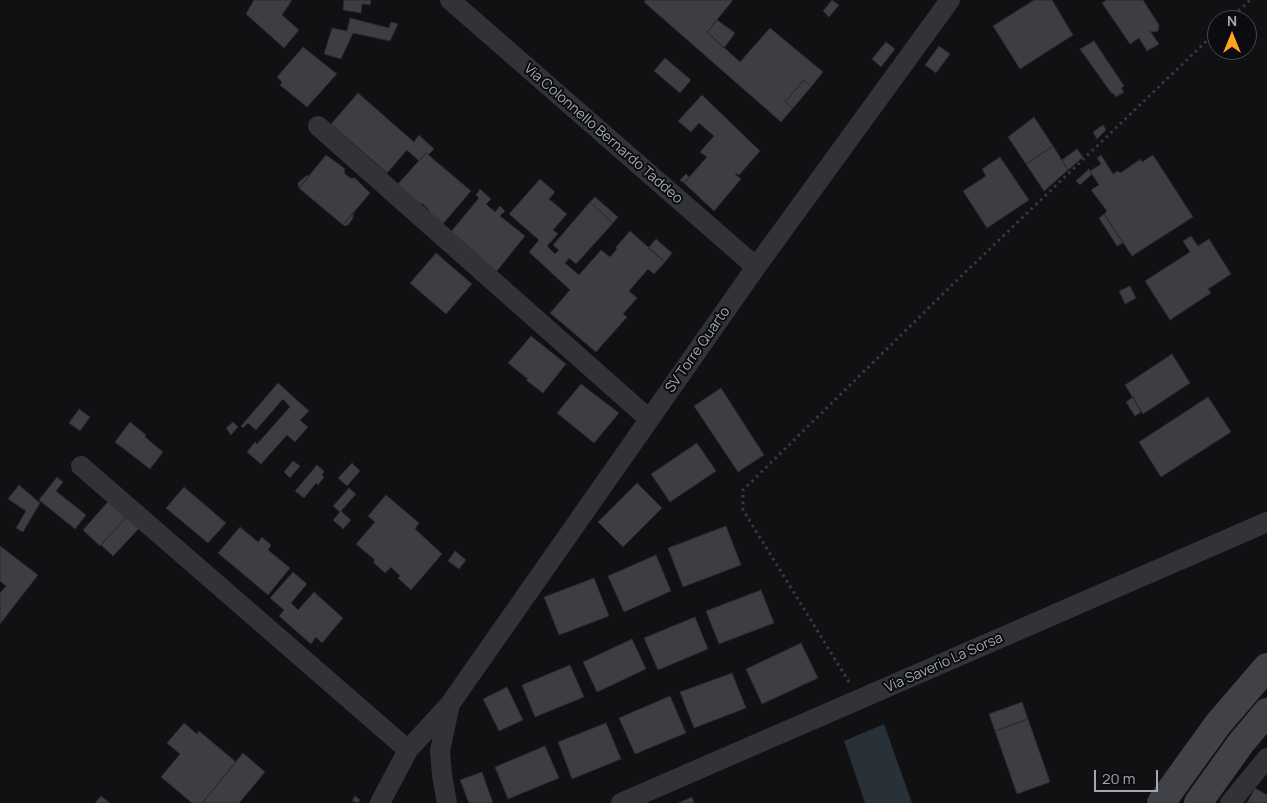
<!DOCTYPE html>
<html>
<head>
<meta charset="utf-8">
<style>
	body { margin:0 }
	#map { position:relative; width:1267px; height:803px; overflow:hidden; background:#111113; font-family:Manrope,sans-serif }
	canvas { display:block }
	.north { position:absolute; left:1207px; top:10px; width:50px; height:50px; box-sizing:border-box; background:#0c0c0e; border:1px solid #484a51; border-radius:50%; rotate:0deg; font-size:14px; font-weight:700; line-height:20px; text-align:center; color:#a1a8b5 }
	.north::after { content:''; display:block; margin:auto; width:18px; height:22px; background:#ffa51d; clip-path:polygon(50% 0,100% 100%,50% 72%,0 100%) }
	.scale { position:absolute; left:1094px; top:770px; width:64px; height:22px; box-sizing:border-box; border:2px solid #a1a8b5; border-top:0; padding-left:6px; font-size:15px; line-height:18px; white-space:nowrap; color:#a1a8b5; -webkit-text-stroke:4px #0c0c0e; paint-order:stroke }
</style>
</head>
<body>
<div id="map">
<canvas width="1267" height="803"></canvas>
<div class="north">N</div>
<div class="scale">20 m</div>
</div>
<script>
const g = document.querySelector('canvas').getContext('2d');
g.lineJoin = 'round';
function fillPath(path, color) { g.fillStyle = color; g.fill(path, 'evenodd'); }
const shape = rows => new Path2D(rows.map(r => 'M' + r).join(''));
function trace(path, color, width, dash) { g.strokeStyle = color; g.lineWidth = width; g.lineCap = dash ? 'butt' : 'round'; g.setLineDash(dash || []); g.stroke(path); }
function drawText(font, color, halo, rows, align = 'center') {
  g.font = font + ' Manrope,sans-serif'; g.lineWidth = 4; g.setLineDash([]); g.textBaseline = 'middle'; g.strokeStyle = halo; g.fillStyle = color; for (const [text, x, y, turn = 0] of rows) {
    g.save(); g.translate(x, y); g.rotate((+turn || 0) * Math.PI / 180); g.textAlign = isNaN(turn) ? turn : align; if (halo) g.strokeText(text, 0, 0); g.fillText(text, 0, 0); g.restore();
  }
}
const water = shape([
	[884,724,912,803,865,803,844,741]
]);
const building = shape([
	[254,0,292,0,282,15,299,30,284,48,246,14,254,0],
	[344,0,371,0,370,5,362,4,361,13,343,10,344,0],
	[646,0,733,0,707,32,740,62,770,28,823,72,811,87,804,80,785,102,793,108,781,122,644,2,646,0],
	[832,0,839,5,829,17,823,11,832,0],
	[1034,0,1052,0,1073,35,1020,69,993,26,1034,0],
	[1107,0,1143,0,1159,25,1158,31,1153,32,1150,31,1159,44,1147,51,1139,38,1130,44,1102,3,1107,0],
	[350,18,389,28,391,22,398,24,390,41,353,33,341,59,324,54,332,28,347,31,350,18],
	[717,20,735,33,724,48,707,32,717,20],
	[1094,41,1124,86,1121,88,1124,92,1116,97,1113,93,1112,94,1080,49,1094,41],
	[886,42,895,49,881,67,872,59,886,42],
	[939,46,950,54,936,73,925,65,939,46],
	[303,47,337,74,307,107,280,85,282,82,277,77,303,47],
	[665,58,691,80,680,93,654,71,665,58],
	[804,80,811,87,793,108,785,102,804,80],
	[358,93,414,142,419,135,434,149,428,155,426,153,419,161,407,150,387,173,331,124,358,93],
	[702,95,760,151,739,175,736,173,735,174,741,179,714,211,684,183,707,157,700,152,714,136,699,123,691,132,678,121,702,95],
	[1034,117,1053,146,1026,164,1008,137,1034,117],
	[1103,125,1106,130,1097,139,1093,132,1103,125],
	[1053,146,1068,170,1044,191,1026,164,1053,146],
	[1077,149,1083,157,1068,170,1062,160,1077,149],
	[426,153,471,191,442,225,427,212,429,210,422,203,419,206,396,186,426,153],
	[326,155,344,168,345,174,350,178,355,178,370,193,343,225,299,188,326,155],
	[1101,155,1113,174,1118,171,1120,173,1141,159,1142,162,1153,155,1193,217,1132,256,1104,214,1107,211,1091,190,1099,185,1090,171,1101,164,1097,158,1101,155],
	[1000,157,1029,200,987,228,963,191,986,176,982,169,1000,157],
	[1089,169,1092,174,1080,185,1076,181,1089,169],
	[686,174,689,177,684,183,680,180,686,174],
	[310,175,299,188,298,183,306,176,310,175],
	[540,179,555,192,549,199,567,214,553,230,558,234,547,246,555,254,559,250,553,245,590,202,613,223,576,264,569,258,565,263,579,275,601,250,610,257,617,249,616,247,630,231,665,262,654,274,648,269,629,291,637,298,623,314,627,317,596,352,550,313,570,290,529,252,539,240,509,214,540,179],
	[480,189,491,199,486,204,495,212,500,206,505,211,500,216,525,236,496,272,450,233,479,198,476,195,480,189],
	[595,197,618,217,613,223,590,202,595,197],
	[353,213,353,218,348,225,345,226,343,225,353,213],
	[1104,214,1123,243,1117,246,1099,218,1104,214],
	[1191,236,1198,246,1209,239,1231,274,1208,289,1211,293,1170,320,1145,281,1190,252,1183,241,1191,236],
	[656,239,672,253,665,262,648,248,656,239],
	[436,253,472,284,446,314,410,283,436,253],
	[1130,286,1136,298,1125,304,1119,291,1130,286],
	[531,336,566,364,543,393,526,380,528,379,508,363,531,336],
	[1172,354,1190,383,1143,414,1125,385,1172,354],
	[278,383,309,411,300,420,308,427,295,442,287,435,261,464,247,452,255,442,257,444,290,407,283,399,256,430,248,423,243,428,241,426,278,383],
	[581,384,619,413,594,443,557,413,581,384],
	[721,388,764,455,738,472,694,406,721,388],
	[1133,397,1141,412,1135,416,1126,402,1133,397],
	[1208,397,1231,432,1161,477,1139,442,1208,397],
	[79,409,90,417,80,431,69,423,79,409],
	[130,422,146,435,145,437,163,452,150,469,115,442,130,422],
	[233,422,238,427,231,435,226,428,233,422],
	[697,443,716,471,670,502,651,474,697,443],
	[293,461,300,466,290,478,284,472,293,461],
	[352,463,360,471,347,486,338,478,352,463],
	[317,465,324,471,322,475,324,477,318,485,316,483,304,498,295,491,317,465],
	[57,477,63,482,56,491,86,515,75,529,39,500,57,477],
	[637,483,662,508,623,547,598,522,637,483],
	[19,485,40,503,23,532,16,528,26,511,8,499,19,485],
	[184,487,226,523,208,543,166,508,184,487],
	[349,488,356,494,341,511,351,520,343,529,333,520,340,512,333,506,349,488],
	[386,495,419,523,415,529,442,554,411,590,398,578,400,576,391,567,385,573,373,562,375,560,356,544,375,522,368,516,386,495],
	[113,496,131,512,100,546,83,530,113,496],
	[131,512,144,523,113,556,101,545,131,512],
	[726,526,741,565,683,587,668,548,726,526],
	[240,527,258,542,262,537,271,545,268,550,290,568,268,595,218,553,240,527],
	[0,546,38,575,0,624,0,593,6,586,0,581,0,546],
	[455,551,466,560,459,569,448,561,455,551],
	[656,555,671,591,624,612,608,576,656,555],
	[293,572,307,584,291,603,298,610,314,592,343,618,322,643,316,637,311,644,279,616,284,610,270,598,293,572],
	[594,578,609,616,559,635,544,597,594,578],
	[761,590,774,623,719,644,706,611,761,590],
	[695,617,708,649,658,670,644,638,695,617],
	[632,639,646,669,597,692,583,662,632,639],
	[801,643,818,678,762,704,746,669,801,643],
	[570,665,584,697,535,717,522,685,570,665],
	[732,673,746,708,694,728,680,692,732,673],
	[507,687,523,720,499,731,483,699,507,687],
	[670,696,686,733,635,754,619,718,670,696],
	[1022,702,1028,719,995,731,989,714,1022,702],
	[1028,719,1050,782,1017,794,995,731,1028,719],
	[184,723,197,734,199,731,236,762,202,803,192,803,161,777,180,754,167,743,184,723],
	[606,723,621,759,572,779,558,742,606,723],
	[545,746,559,778,508,799,495,767,545,746],
	[243,753,265,772,239,803,202,803,243,753],
	[482,772,493,803,469,803,460,780,482,772],
	[1255,788,1267,795,1267,803,1247,803,1255,788],
	[101,796,110,803,95,803,101,796],
	[355,796,360,800,358,803,352,801,355,796],
	[692,797,694,803,678,803,692,797]
]);
const path = shape([
	[1229,20,1250,0],
	[849,682,743,510,743,490,950,287,1217,31]
]);
const minor = shape([
	[450,0,756,267],
	[318,126,649,419],
	[81,466,408,750],
	[380,803,408,750,450,704,756,267,950,0],
	[447,803,442,775,440,751,450,704],
	[621,803,1267,522],
	[1230,803,1267,758]
]);
const secondary = shape([
	[1161,803,1218,724,1267,667],
	[1198,803,1241,743,1267,712]
]);
const streetNames = [
	["Via Colonnello Bernardo Taddeo",603,134,41],
	["SV Torre Quarto",698,350,-55],
	["Via Saverio La Sorsa",944,663,-24]
];
fillPath(water, '#273137');
fillPath(building, '#3d3e43');
trace(building, '#2b2b2f', 1);
trace(path, '#383a3f', 3, [2.5, 4]);
trace(minor, '#323338', 20);
trace(secondary, '#404248', 28);
drawText('14px', '#a1a8b5', '#0c0c0e', streetNames);
</script>
</body>
</html>
